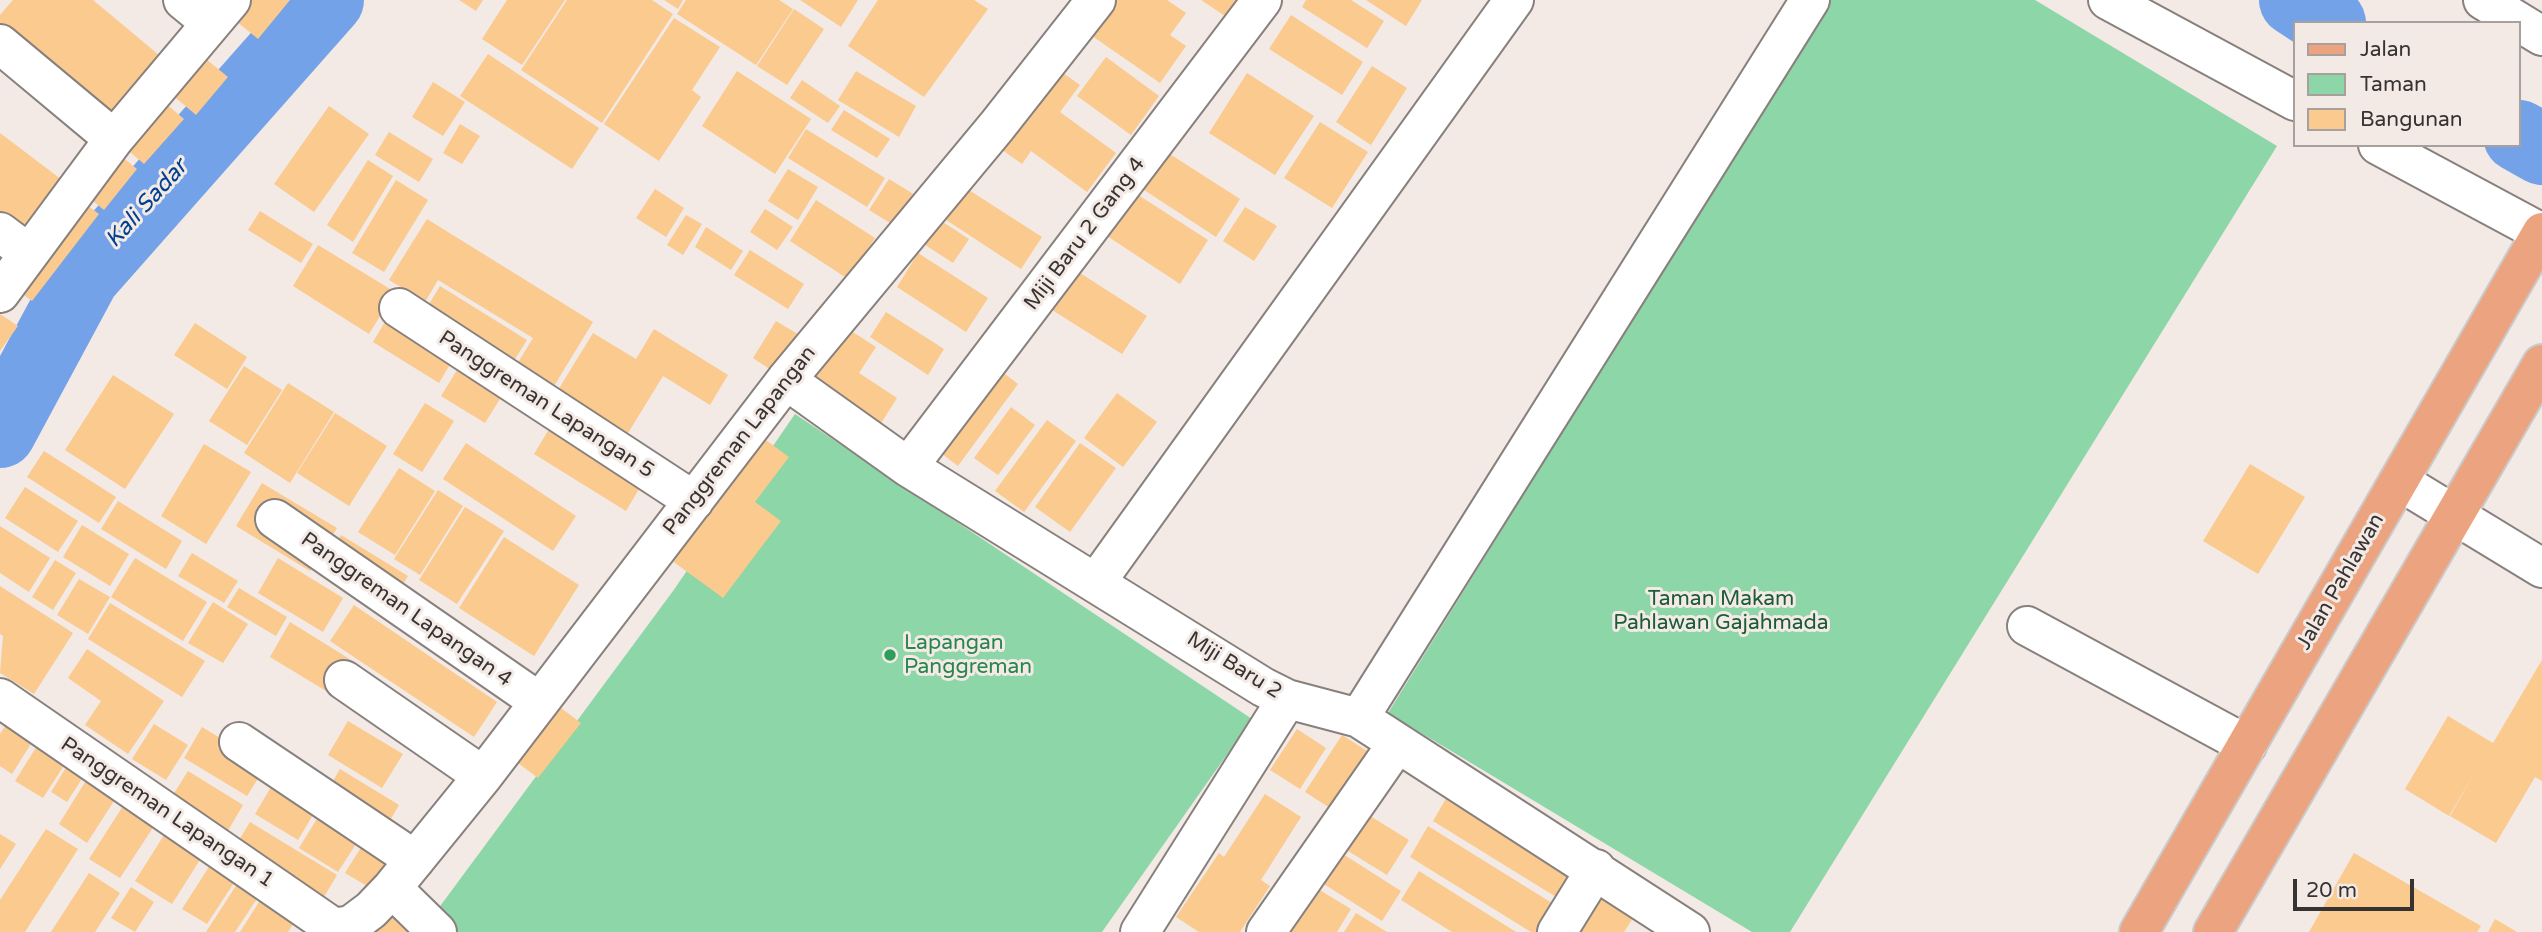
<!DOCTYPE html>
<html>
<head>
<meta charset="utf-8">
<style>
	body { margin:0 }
	#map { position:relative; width:2542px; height:932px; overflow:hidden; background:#f3e9e5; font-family:"Varela Round",sans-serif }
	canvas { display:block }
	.legend { position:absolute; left:2293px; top:21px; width:228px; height:126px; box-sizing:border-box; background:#f3e9e5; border:2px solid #a8a09d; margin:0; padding:9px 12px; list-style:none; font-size:21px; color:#373332 }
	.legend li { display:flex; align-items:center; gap:14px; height:35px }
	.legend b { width:35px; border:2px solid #a8a09d }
	.scale { position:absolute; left:2293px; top:879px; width:121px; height:32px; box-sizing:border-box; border:4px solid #373332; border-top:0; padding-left:9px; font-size:21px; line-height:24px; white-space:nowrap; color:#373332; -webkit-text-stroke:5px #f3e9e5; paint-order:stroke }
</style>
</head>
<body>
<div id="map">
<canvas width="2542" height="932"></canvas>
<ul class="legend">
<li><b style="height:9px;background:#eba47f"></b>Jalan</li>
<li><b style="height:19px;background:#8dd6a7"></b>Taman</li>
<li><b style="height:19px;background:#faca8f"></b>Bangunan</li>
</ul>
<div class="scale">20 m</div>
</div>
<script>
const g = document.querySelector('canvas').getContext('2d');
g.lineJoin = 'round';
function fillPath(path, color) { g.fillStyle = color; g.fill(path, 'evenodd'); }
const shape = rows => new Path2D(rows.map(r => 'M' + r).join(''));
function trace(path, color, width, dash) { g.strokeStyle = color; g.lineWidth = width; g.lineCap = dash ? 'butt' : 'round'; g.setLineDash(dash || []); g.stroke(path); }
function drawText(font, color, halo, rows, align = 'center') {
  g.font = font + ' "Varela Round",sans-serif'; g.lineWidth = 6; g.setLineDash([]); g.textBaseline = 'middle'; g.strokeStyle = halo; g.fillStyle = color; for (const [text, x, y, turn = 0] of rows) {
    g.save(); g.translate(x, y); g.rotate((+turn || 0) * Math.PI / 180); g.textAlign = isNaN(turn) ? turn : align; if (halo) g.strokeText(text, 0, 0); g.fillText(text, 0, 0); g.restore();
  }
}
const green = shape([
	[1831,0,2035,0,2277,146,1790,932,1752,932,1388,713],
	[795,414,1252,719,1102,932,421,932,673,591]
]);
const river = shape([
	[2295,0,2330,23],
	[2519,136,2542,149],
	[0,432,84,276,328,0]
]);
const building = shape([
	[13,0,93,0,159,55,109,115,0,23,0,15],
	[252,0,290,0,258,39,236,21],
	[459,0,483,0,476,11],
	[507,0,565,0,522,65,482,39],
	[567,0,652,0,673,14,602,123,521,70],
	[664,0,683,0,678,9],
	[686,0,779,0,793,9,756,65,677,14],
	[800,0,858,0,841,27],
	[878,0,974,0,988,9,924,97,848,46],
	[1106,0,1167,0,1186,13,1170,35,1186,46,1160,83,1085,31],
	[1201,0,1244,0,1231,20],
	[1306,0,1351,0,1384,21,1367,48,1302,7],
	[1366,0,1422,0,1406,26],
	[794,9,824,29,787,85,757,66],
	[1291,15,1363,62,1342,95,1269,49],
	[674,18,720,47,692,90,701,97,659,161,604,124],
	[488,54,599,128,572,169,460,96],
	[201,55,228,77,196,115,170,93],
	[1106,57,1159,96,1131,135,1077,96],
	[1052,65,1080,85,1060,112,1116,153,1087,192,1031,151,1022,164,994,144],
	[1372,66,1407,88,1371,145,1336,122],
	[737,71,811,119,775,174,702,126],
	[856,71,916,106,899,137,838,100],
	[1247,73,1314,116,1275,175,1209,133],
	[802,80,840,106,828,123,790,98],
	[433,82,465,102,443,136,412,117],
	[164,102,184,119,144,164,124,147],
	[329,106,369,134,314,212,274,184],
	[844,110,890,139,877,158,831,130],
	[1320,122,1368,152,1332,208,1284,178],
	[460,124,480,136,462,164,443,153],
	[806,129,885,178,867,207,788,158],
	[389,132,433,159,419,182,375,155],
	[0,133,70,186,27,242,0,221],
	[1162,149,1240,199,1216,237,1138,186],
	[116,152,137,169,104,210,84,194],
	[368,160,393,176,353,242,327,225],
	[788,169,818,187,798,220,768,201],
	[889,179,923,200,903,231,869,210],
	[396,180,428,200,384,272,352,253],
	[958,183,1042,237,1021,269,937,214],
	[655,189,684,208,666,237,636,218],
	[1129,189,1208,240,1180,284,1101,232],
	[80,200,99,214,32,301,13,287],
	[816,200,875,238,848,279,790,241],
	[1245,207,1277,226,1254,261,1223,241],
	[765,209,793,227,777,250,750,232],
	[260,211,313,244,301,263,248,230],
	[686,215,702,224,683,255,667,245],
	[932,215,969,239,953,263,916,239],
	[427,219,593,322,551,391,514,369,533,338,438,280,425,302,389,280],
	[706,227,743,251,731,270,695,247],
	[318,245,395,292,369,334,293,286],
	[750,250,804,284,788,309,734,275],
	[918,253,988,298,966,332,897,287],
	[1066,264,1147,316,1122,354,1041,303],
	[440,286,527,340,510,367,423,314],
	[392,310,458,351,439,383,373,342],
	[886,312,944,349,928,375,870,337],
	[0,314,18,326,0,351],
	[776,321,801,336,777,374,753,358],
	[195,323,247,357,227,389,174,355],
	[842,325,876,347,859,373,897,398,880,425,808,378],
	[654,329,728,375,710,405,663,376,625,438,555,395,593,333,636,359],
	[464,359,508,386,485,423,441,396],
	[993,365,1018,384,958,466,933,447],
	[244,366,282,390,247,445,209,421],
	[113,375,174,414,125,489,65,450],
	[288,383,334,412,290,483,244,453],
	[1117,393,1157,422,1123,467,1084,438],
	[425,403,454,421,422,472,393,454],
	[1011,407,1035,425,998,475,974,458],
	[335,413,387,446,349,506,297,473],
	[1047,420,1076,441,1024,512,995,491],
	[554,421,646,477,626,511,534,454],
	[763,438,789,457,755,502,781,521,723,598,671,560],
	[466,443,576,516,553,551,443,479],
	[1080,443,1116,468,1070,532,1035,507],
	[204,444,251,472,206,544,161,516],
	[44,451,116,497,99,523,27,477],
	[2250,464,2305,497,2258,574,2203,541],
	[399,468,435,491,395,555,358,532],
	[262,483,337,528,310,571,236,526],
	[25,487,78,521,58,552,5,518],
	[438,490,463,506,420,575,394,559],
	[118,501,182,541,166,569,101,529],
	[465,507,504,531,457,604,419,580],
	[82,525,129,554,110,586,63,557],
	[0,526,50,558,29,592,0,573],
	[341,535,408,576,385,614,318,574],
	[504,537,579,585,534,656,459,608],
	[192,553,238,581,224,603,178,576],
	[135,558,207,602,183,641,111,597],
	[278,558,343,598,323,632,258,593],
	[55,560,76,573,53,610,32,597],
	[79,579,110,597,88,634,57,615],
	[0,586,73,633,34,694,0,673,3,636,0,634],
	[239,588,287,617,276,636,227,607],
	[213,602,248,624,223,663,188,643],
	[110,603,205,661,182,697,88,639],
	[354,605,497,702,474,737,330,641],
	[290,622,356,663,336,697,270,657],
	[87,649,164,701,128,754,85,725,101,701,68,678],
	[2542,660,2542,781,2535,777,2496,843,2450,816,2475,772,2449,816,2405,789,2448,716,2493,743],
	[557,705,581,723,538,778,514,760],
	[11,717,37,734,12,774,0,766,0,734],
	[348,721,403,754,382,788,328,755],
	[154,724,188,745,166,780,132,759],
	[202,727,266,766,247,796,184,758],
	[1297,729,1326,748,1300,789,1270,770],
	[1342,735,1378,758,1341,815,1305,792],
	[42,738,70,756,43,798,15,781],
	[73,756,90,766,67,802,51,792],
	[340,769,399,805,382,834,323,798],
	[92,771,121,790,87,843,59,824],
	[188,771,243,805,222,841,166,806],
	[277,777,320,803,298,840,255,814],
	[1451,790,1580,870,1561,900,1433,821],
	[1265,794,1301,817,1261,880,1270,886,1240,932,1199,932,1176,917,1219,853,1224,857],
	[123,806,154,826,120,878,89,859],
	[323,809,363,833,338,872,299,848],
	[1362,811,1409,840,1387,875,1340,846],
	[250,822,337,875,318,907,231,853],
	[1428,826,1560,908,1545,932,1531,932,1410,857],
	[46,829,78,849,25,932,0,932,0,900],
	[166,832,203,855,172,904,135,881],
	[0,834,16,844,0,869],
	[365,841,396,861,377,892,345,873],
	[1335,849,1401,891,1382,921,1316,879],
	[2354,853,2481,926,2477,932,2309,932],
	[214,859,239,875,207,924,182,909],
	[1419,871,1516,932,1452,932,1401,900],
	[89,873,120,893,95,932,51,932],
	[241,878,262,891,235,932,206,932],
	[1313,886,1351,909,1337,932,1284,932],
	[131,887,154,902,135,932,111,918],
	[1593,889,1635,915,1624,932,1567,932],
	[264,894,298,916,288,932,240,932],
	[385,912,416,932,372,932],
	[1356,913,1387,932,1344,932],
	[2495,919,2517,932,2488,932]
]);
const minor = shape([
	[183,0,211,23],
	[2108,0,2295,101],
	[2483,0,2542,36],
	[0,44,114,139],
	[2378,145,2542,233],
	[0,232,28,253],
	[0,293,114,139,231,0],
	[399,308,694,501],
	[786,380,908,467,1263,687,1287,699,1359,718,1690,932],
	[908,467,1262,0],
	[2399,481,2542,568],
	[275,519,538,701],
	[1097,581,1514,0],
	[2027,626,2247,745],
	[344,680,483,776],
	[0,698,334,928,351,925,371,910,392,888,483,776,786,380,997,126,1096,0],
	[1359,718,1810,0],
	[239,742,415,860],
	[392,888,437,932],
	[1140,932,1287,699],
	[1266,932,1397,744],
	[1557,932,1596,869]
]);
const major = shape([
	[2139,932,2542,232],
	[2213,932,2542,364]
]);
const markers = [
	[890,655,7,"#2e9e5b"]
];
const streetNames = [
	["Miji Baru 2 Gang 4",1085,234,-53],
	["Panggreman Lapangan 5",546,405,33],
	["Panggreman Lapangan",740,441,-52],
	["Jalan Pahlawan",2341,582,-60],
	["Panggreman Lapangan 4",406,610,35],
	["Miji Baru 2",1234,666,32],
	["Panggreman Lapangan 1",167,813,34]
];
const parkNames = [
	["Taman Makam",1721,599],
	["Pahlawan Gajahmada",1721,623]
];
const leisureNames = [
	["Lapangan",904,643],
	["Panggreman",904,667]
];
const waterNames = [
	["Kali Sadar",147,204,-48]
];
fillPath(green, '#8dd6a7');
trace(river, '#73a2e9', 72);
fillPath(building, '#faca8f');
trace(minor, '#88807d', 42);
trace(major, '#cbcaca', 42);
trace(minor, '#fff', 38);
trace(major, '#eba47f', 38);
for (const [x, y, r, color] of markers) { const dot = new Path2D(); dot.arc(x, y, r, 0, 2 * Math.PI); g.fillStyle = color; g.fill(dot); trace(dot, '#f3e9e5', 2.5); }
drawText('21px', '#373332', '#f3e9e5', streetNames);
drawText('21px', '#1b5c38', '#f3e9e5', parkNames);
drawText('21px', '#27864d', '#f3e9e5', leisureNames, 'left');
drawText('italic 23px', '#004090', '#f3e9e5', waterNames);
</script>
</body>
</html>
